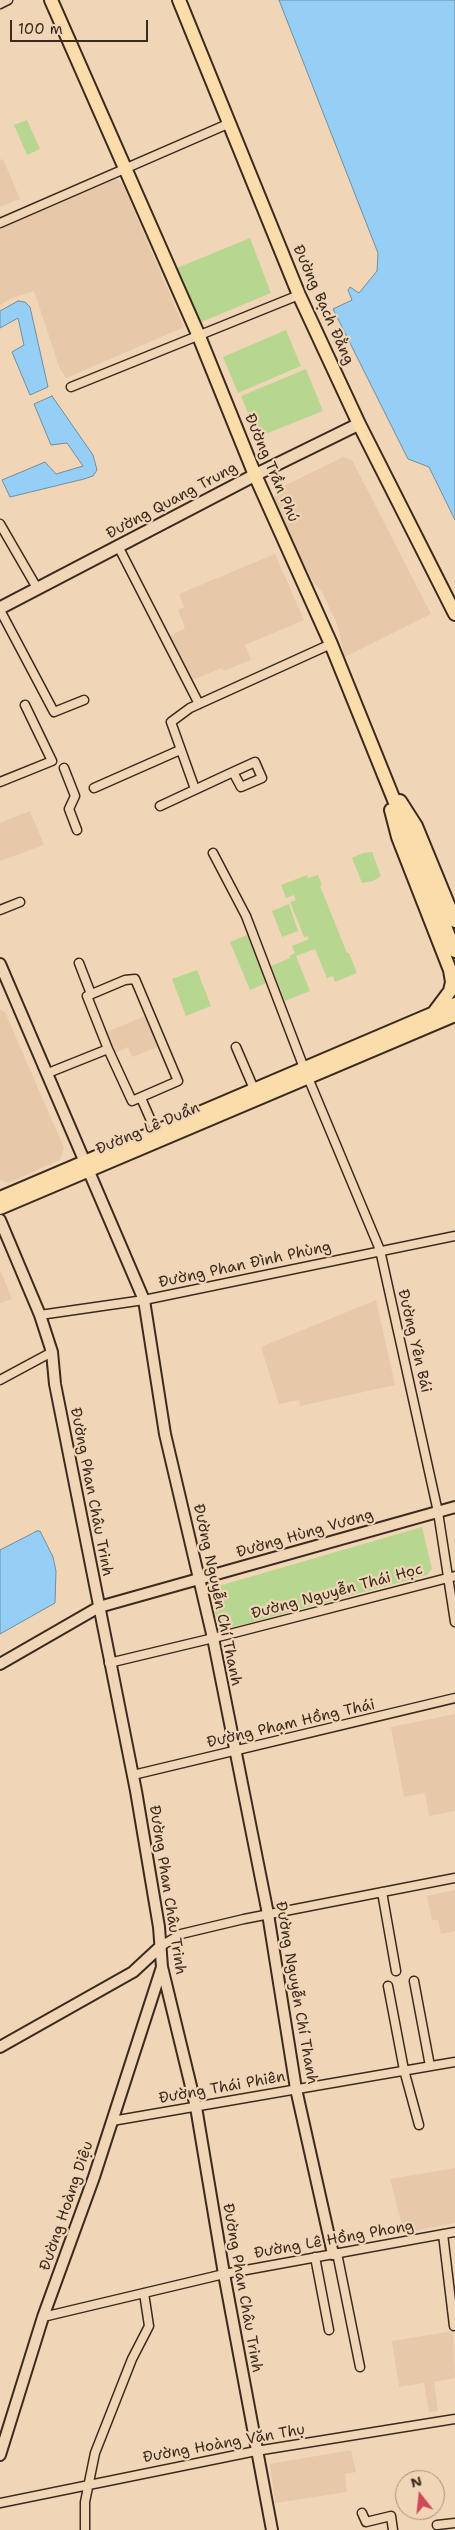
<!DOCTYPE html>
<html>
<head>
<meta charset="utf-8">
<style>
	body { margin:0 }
	#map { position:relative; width:455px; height:2530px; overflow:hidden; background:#f0d6b7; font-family:"Shantell Sans",sans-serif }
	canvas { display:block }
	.north { position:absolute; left:395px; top:2470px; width:50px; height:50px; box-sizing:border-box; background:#f0d6b7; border:1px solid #a8917a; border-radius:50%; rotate:344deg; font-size:14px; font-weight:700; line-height:20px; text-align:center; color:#3b2a1e }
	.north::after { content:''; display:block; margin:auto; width:18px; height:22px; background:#d1495b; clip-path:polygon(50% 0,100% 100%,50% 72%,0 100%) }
	.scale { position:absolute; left:10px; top:20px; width:138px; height:22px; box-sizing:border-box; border:2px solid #3b2a1e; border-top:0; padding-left:6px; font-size:15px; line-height:18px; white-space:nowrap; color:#3b2a1e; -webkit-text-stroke:4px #f0d6b7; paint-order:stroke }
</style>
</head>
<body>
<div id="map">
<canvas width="455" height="2530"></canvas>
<div class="north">N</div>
<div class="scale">100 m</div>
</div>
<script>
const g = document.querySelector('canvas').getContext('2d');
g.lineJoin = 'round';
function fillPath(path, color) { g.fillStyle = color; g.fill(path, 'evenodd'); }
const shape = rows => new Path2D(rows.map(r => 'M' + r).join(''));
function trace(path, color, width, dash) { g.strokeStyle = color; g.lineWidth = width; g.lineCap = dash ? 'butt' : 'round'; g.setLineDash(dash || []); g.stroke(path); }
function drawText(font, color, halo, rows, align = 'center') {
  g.font = font + ' "Shantell Sans",sans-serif'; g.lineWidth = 4.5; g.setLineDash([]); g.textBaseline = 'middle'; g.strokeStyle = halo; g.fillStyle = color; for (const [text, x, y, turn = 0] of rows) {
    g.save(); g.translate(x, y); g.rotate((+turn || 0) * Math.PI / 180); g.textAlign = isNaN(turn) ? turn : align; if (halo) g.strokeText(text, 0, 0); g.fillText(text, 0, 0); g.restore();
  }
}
const built = shape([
	[3,159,20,199,0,207,0,160],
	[117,179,122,183,183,325,182,328,66,378,60,369,34,291,12,298,0,305,0,228,110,180],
	[343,457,352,460,431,614,345,657,337,624,322,592,313,582,274,504,276,490],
	[275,554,304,620,245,645,251,660,224,671,222,668,190,681,169,637,185,628,178,610,184,607,179,594],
	[30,811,44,845,0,861,0,823],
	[0,1009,5,1012,64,1148,60,1160,8,1183,0,1180],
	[148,1015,160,1046,132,1057,128,1047,112,1054,104,1033],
	[0,1270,12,1299,0,1303],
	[376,1300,395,1385,300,1406,299,1400,279,1404,261,1347],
	[455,1714,455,1811,429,1816,425,1793,404,1797,391,1727],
	[455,1890,455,1931,441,1934,438,1920,432,1920,427,1896],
	[455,2168,455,2223,404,2233,390,2179],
	[453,2331,455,2378,434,2382,438,2411,429,2412,424,2383,399,2387,392,2341],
	[351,2450,356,2472,345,2474,347,2492,275,2503,270,2464]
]);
const green = shape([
	[27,120,40,149,27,155,14,125],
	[250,238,271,293,199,323,177,268],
	[286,330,301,366,238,393,223,357],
	[306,369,323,411,258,437,241,396],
	[372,852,381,876,373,881,362,883,352,858,363,853],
	[307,875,308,878,318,875,322,885,320,886,347,953,349,953,357,973,335,982,333,976,327,978,315,949,296,956,310,991,285,1001,271,966,290,958,289,956,295,953,292,946,309,939,307,936,304,937,290,902,296,900,294,895,286,898,281,885],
	[289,904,298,931,282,937,272,911],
	[247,935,268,982,250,990,230,942],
	[197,970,211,1006,186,1016,172,979],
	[422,1527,432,1569,427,1575,219,1631,211,1592,215,1587]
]);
const water = shape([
	[279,0,455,0,455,520,429,467,408,459,333,309,352,300,348,290,350,287,359,293,377,271,378,253,279,0],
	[18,301,25,302,30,307,48,387,30,395,12,352,24,345,18,318,0,328,0,311,18,301],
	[52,396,93,455,97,470,93,476,84,479,10,497,2,480,45,462,56,474,83,466,67,443,51,445,34,404,52,396],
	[37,1531,40,1531,53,1557,56,1571,55,1603,0,1634,0,1550,37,1531]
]);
const minor = shape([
	[0,4,8,0],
	[0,223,230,123],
	[71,387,299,295],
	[0,524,37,588],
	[118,546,199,704],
	[0,610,54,712,84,700],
	[64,768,75,796,69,809,77,830],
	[0,782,52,761,25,705],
	[94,788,180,750],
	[195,789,171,722,190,708,331,644],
	[160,806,233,772,255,762,262,778,241,787,233,772],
	[213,853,246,916,304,1068,380,1250,438,1512,455,1622],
	[0,910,20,902],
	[79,963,91,994],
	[236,1047,254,1089],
	[48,1073,108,1049,87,996,125,980,135,979,178,1081,132,1101,108,1049],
	[141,1098,156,1132],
	[40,1315,144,1300,455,1236],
	[0,1380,52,1352],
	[109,1663,226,1635,455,1576],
	[133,1775,455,1698],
	[382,1892,396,1971],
	[161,1946,181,1934,244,1919,455,1878],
	[414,1981,430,2066],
	[388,1986,404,2070,419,2125],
	[112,2121,455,2062],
	[443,2234,454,2326],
	[337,2253,360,2367],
	[315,2257,329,2330],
	[43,2317,224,2274,455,2232],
	[0,2503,256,2451,455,2419],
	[362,2513,366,2522,391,2516,393,2530],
	[437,2525,455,2523],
	[85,2530,85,2502,95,2453,132,2359,149,2326,144,2293]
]);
const tertiary = shape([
	[0,964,144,1300,165,1434,213,1638,268,1914,296,2089,333,2254],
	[0,1220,40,1315,52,1352,55,1384,136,1791,159,1927,162,1967,196,2107,224,2274,272,2530],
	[0,1664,99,1607,455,1507],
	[0,2047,133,1972,161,1946],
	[0,2455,43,2317,94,2177,162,1967]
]);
const secondary = shape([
	[0,608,255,475,359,424]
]);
const primary = shape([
	[51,0,198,334,255,475,331,644,455,951],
	[179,0,299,295,359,424,455,614],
	[400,801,416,826,455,921],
	[391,810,398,837,450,970,452,982,450,991,435,1011],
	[0,1198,455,1004],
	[0,1208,455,1015]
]);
const streetNames = [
	["Đường Bạch Đằng",323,305,66],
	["Đường Trần Phú",271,468,67],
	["Đường Quang Trung",172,501,-28],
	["Đường Lê Duẩn",148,1129,-23],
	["Đường Phan Đình Phùng",245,1265,-12],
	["Đường Yên Bái",414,1341,77],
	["Đường Phan Châu Trinh",91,1492,79],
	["Đường Hùng Vương",305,1534,-16],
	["Đường Nguyễn Thái Học",337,1592,-15],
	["Đường Nguyễn Chí Thanh",217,1595,78],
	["Đường Phạm Hồng Thái",291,1724,-13],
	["Đường Phan Châu Trinh",167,1890,81],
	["Đường Nguyễn Chí Thanh",296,1993,80],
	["Đường Thái Phiên",222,2088,-10],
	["Đường Hoàng Diệu",67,2206,-71],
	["Đường Lê Hồng Phong",334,2240,-10],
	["Đường Phan Châu Trinh",242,2288,80],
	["Đường Hoàng Văn Thụ",224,2444,-10]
];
fillPath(built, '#e7c8a9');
fillPath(green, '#b7d790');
fillPath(water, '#95cff5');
trace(water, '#718d9f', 1);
trace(minor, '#3b2a1e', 11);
trace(tertiary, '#3b2a1e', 14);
trace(secondary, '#3b2a1e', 15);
trace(primary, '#3b2a1e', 16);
trace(minor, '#f0d6b7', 8);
trace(tertiary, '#f0d6b7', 10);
trace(secondary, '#f0d6b7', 11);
trace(primary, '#faddab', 12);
drawText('15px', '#3b2a1e', '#f0d6b7', streetNames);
</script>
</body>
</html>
